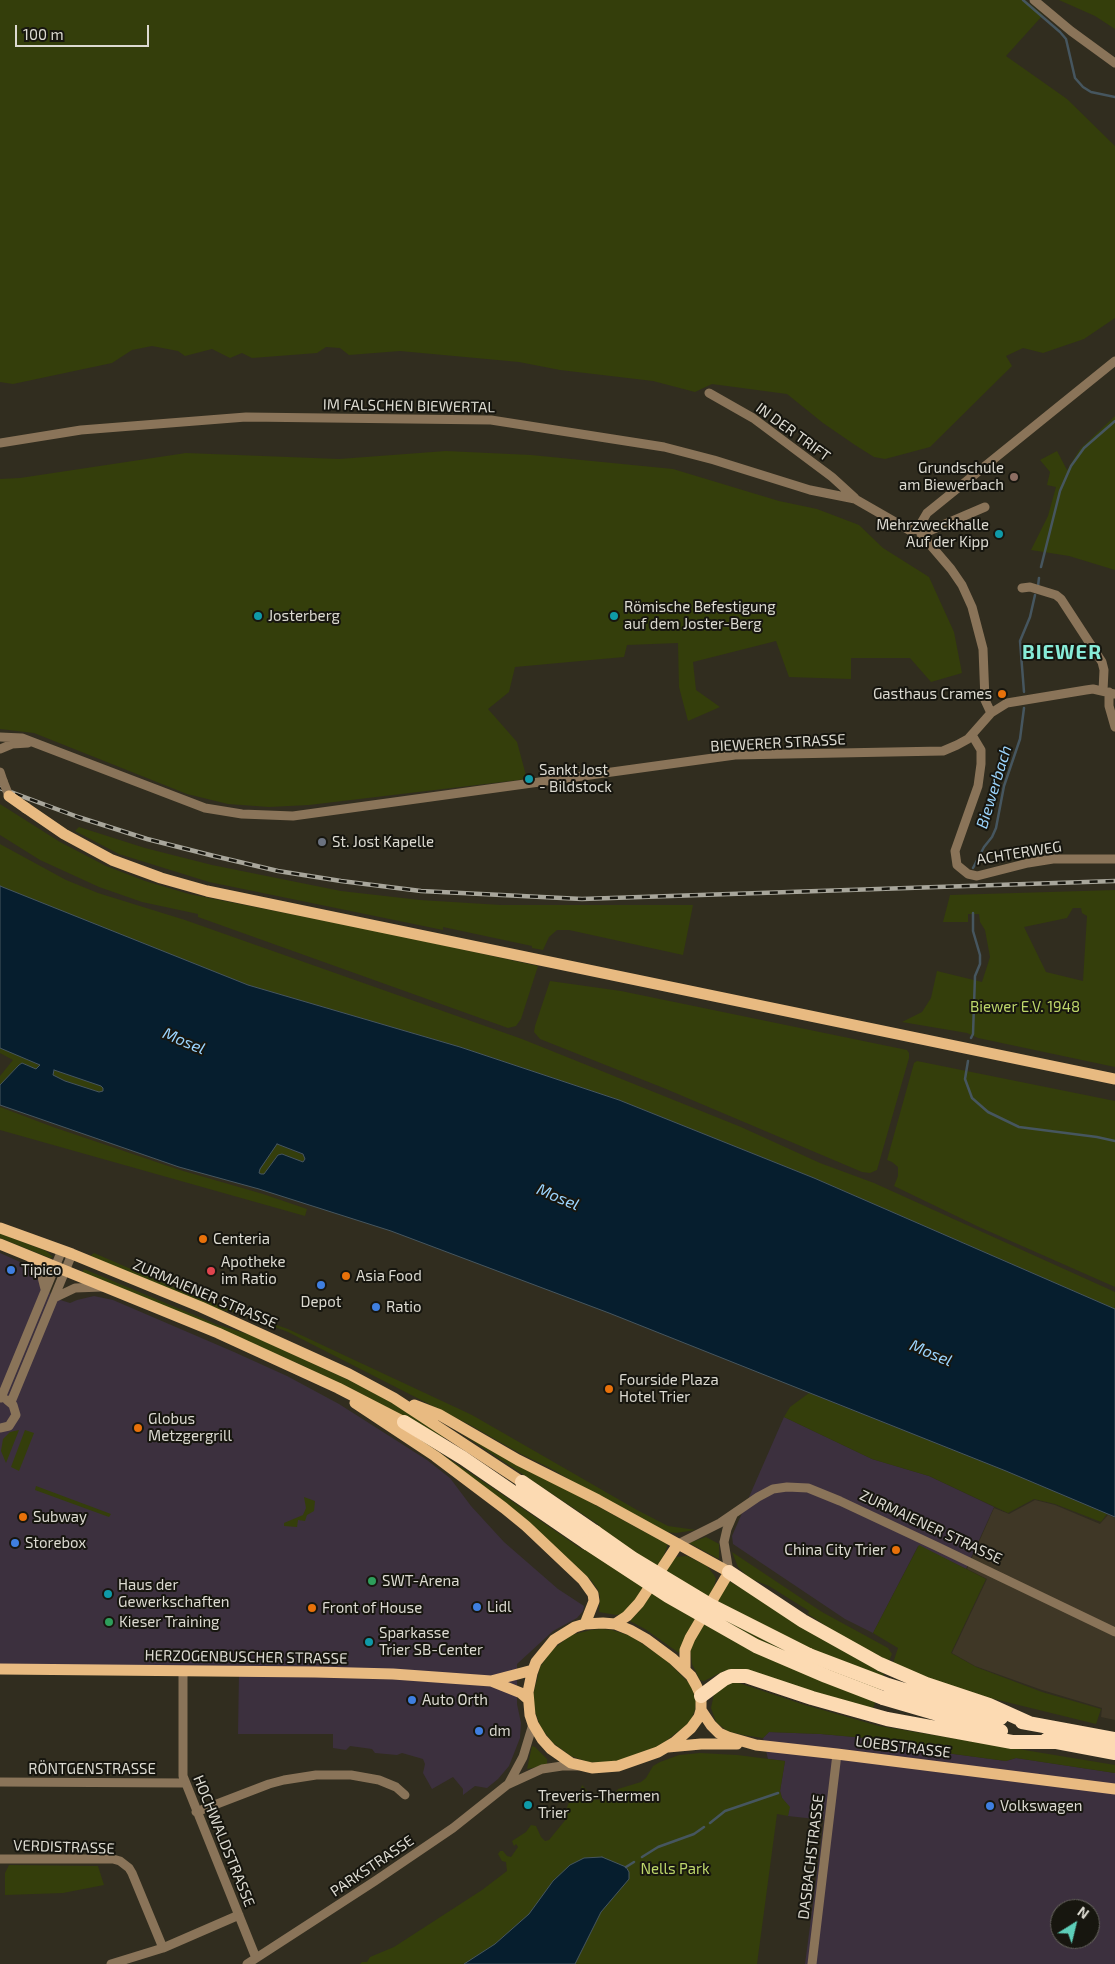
<!DOCTYPE html>
<html>
<head>
<meta charset="utf-8">
<style>
	body { margin:0 }
	#map { position:relative; width:1115px; height:1964px; overflow:hidden; background:#312d1f; font-family:"Exo 2",sans-serif }
	canvas { display:block }
	.north { position:absolute; left:1050px; top:1899px; width:50px; height:50px; box-sizing:border-box; background:#17160f; border:1px solid #66645d; border-radius:50%; rotate:36deg; font-size:14px; font-weight:700; line-height:20px; text-align:center; color:#dcdad1 }
	.north::after { content:''; display:block; margin:auto; width:18px; height:22px; background:#5dceb9; clip-path:polygon(50% 0,100% 100%,50% 72%,0 100%) }
	.scale { position:absolute; left:15px; top:25px; width:134px; height:22px; box-sizing:border-box; border:2px solid #dcdad1; border-top:0; padding-left:6px; font-size:15px; line-height:18px; white-space:nowrap; color:#dcdad1; -webkit-text-stroke:4px #17160f; paint-order:stroke }
</style>
</head>
<body>
<div id="map">
<canvas width="1115" height="1964"></canvas>
<div class="north">N</div>
<div class="scale">100 m</div>
</div>
<script>
const g = document.querySelector('canvas').getContext('2d');
g.lineJoin = 'round';
function fillPath(path, color) { g.fillStyle = color; g.fill(path, 'evenodd'); }
const shape = rows => new Path2D(rows.map(r => 'M' + r).join(''));
function trace(path, color, width, dash) { g.strokeStyle = color; g.lineWidth = width; g.lineCap = dash ? 'butt' : 'round'; g.setLineDash(dash || []); g.stroke(path); }
function drawText(font, color, halo, rows, align = 'center') {
  g.font = font + ' "Exo 2",sans-serif'; g.lineWidth = 4; g.setLineDash([]); g.textBaseline = 'middle'; g.strokeStyle = halo; g.fillStyle = color; for (const [text, x, y, turn = 0] of rows) {
    g.save(); g.translate(x, y); g.rotate((+turn || 0) * Math.PI / 180); g.textAlign = isNaN(turn) ? turn : align; if (halo) g.strokeText(text, 0, 0); g.fillText(text, 0, 0); g.restore();
  }
}
const commercial = shape([
	[0,1253,29,1266,54,1298,70,1303,77,1300,94,1296,113,1300,234,1352,287,1376,339,1404,427,1460,450,1478,471,1506,504,1542,558,1589,584,1606,583,1611,577,1618,553,1631,517,1664,517,1704,521,1723,520,1738,509,1766,498,1779,487,1788,475,1786,463,1795,463,1789,453,1777,432,1789,423,1773,425,1764,423,1759,402,1753,397,1755,375,1753,372,1749,350,1746,346,1750,333,1748,333,1734,238,1734,239,1671,0,1669],
	[784,1417,872,1459,929,1476,994,1507,966,1569,918,1546,873,1633,845,1619,733,1544,732,1536],
	[769,1732,821,1734,877,1739,946,1753,1006,1761,1016,1758,1115,1773,1115,1964,805,1964,824,1820,788,1816,789,1807,782,1798,780,1791,785,1761,768,1759,763,1738],
	[1060,1909,1090,1909,1090,1939,1060,1939]
]);
const industrial = shape([
	[1035,1500,1055,1505,1100,1524,1108,1515,1115,1518,1115,1720,1101,1717,1102,1708,1042,1690,975,1666,952,1653,987,1579,967,1569,994,1508,1009,1514]
]);
const green = shape([
	[0,0,1025,0,1043,15,1006,56,1067,99,1115,146,1115,318,1084,339,1043,353,1023,348,1006,356,1012,366,930,447,885,459,874,457,855,445,823,423,787,394,712,384,695,392,653,381,560,370,519,362,400,351,349,355,340,348,326,347,317,353,252,358,242,353,230,358,212,349,185,356,178,351,152,346,132,350,112,363,13,384,0,382],
	[1059,0,1115,0,1115,29,1095,16],
	[1115,416,1115,570,1069,556,1031,550,1048,516,1056,487,1047,485,1050,472,1040,460,1057,451,1067,470,1080,449],
	[446,451,531,455,673,469,779,501,817,509,859,525,883,548,929,577,954,632,962,673,931,682,910,658,851,658,851,679,789,677,776,641,693,662,696,690,720,707,688,721,679,687,678,643,627,645,624,657,515,667,509,692,488,709,517,742,527,779,309,805,269,807,228,804,187,794,34,733,0,729,0,479,20,478,186,453,339,459],
	[0,804,60,842,106,866,145,881,189,894,397,935,538,966,521,1019,516,1026,508,1028,198,917,198,914,142,902,99,887,40,860,0,835],
	[79,827,145,848,212,865,341,891,420,900,501,905,693,905,683,955,569,930,557,930,549,937,543,950,532,948,532,946,443,927,443,930,209,882,119,854,75,831],
	[0,844,66,880,98,893,185,920,522,1039,741,1127,820,1163,874,1183,1115,1292,1115,1309,814,1178,619,1100,460,1047,248,985,49,907,0,886],
	[1115,890,1115,1067,978,1038,967,1033,902,1022,922,1012,931,998,937,971,982,982,990,957,985,930,980,922,979,914,968,914,968,922,943,922,950,895],
	[1073,908,1081,908,1082,913,1087,916,1083,981,1046,972,1024,927,1067,918],
	[550,981,621,991,907,1050,909,1053,909,1058,877,1170,870,1173,862,1172,666,1089,540,1039,534,1032,535,1026],
	[0,1048,21,1056,40,1066,36,1069,22,1063,0,1085,0,1076,13,1060,0,1053],
	[917,1061,1115,1101,1115,1287,979,1227,894,1186,898,1176,898,1167,892,1162,887,1160,914,1063],
	[54,1070,101,1086,103,1088,103,1091,99,1092,65,1081,53,1075],
	[0,1107,53,1127,180,1170,263,1194,307,1209,305,1216,0,1130],
	[277,1144,303,1155,305,1158,303,1162,282,1154,278,1155,264,1174,262,1174,259,1173,260,1169],
	[0,1233,46,1251,53,1257,50,1258,0,1238],
	[94,1253,193,1296,288,1329,472,1415,637,1510,668,1526,696,1530,676,1533,667,1532,593,1493,550,1468,521,1454,470,1425,288,1332,235,1312,220,1310,90,1256],
	[84,1269,218,1325,251,1335,351,1381,391,1402,444,1436,443,1438,354,1390,297,1363,82,1273],
	[809,1393,1006,1471,1107,1514,1101,1522,1055,1504,1034,1499,1008,1513,929,1476,872,1459,784,1417,790,1407],
	[392,1421,493,1488,583,1550,599,1525,450,1426,667,1544,667,1547,664,1555,633,1605,622,1614,616,1615,599,1612,600,1597,598,1590,591,1580,529,1522],
	[19,1430,6,1463,1,1451,3,1439,10,1432],
	[25,1430,34,1433,19,1471,11,1467],
	[36,1486,111,1514,109,1517,35,1490],
	[304,1497,315,1501,314,1511,307,1515,305,1521,298,1520,297,1527,284,1526,284,1523,303,1515,306,1508],
	[706,1537,719,1544,719,1559,689,1543],
	[919,1545,986,1579,951,1653,976,1667,1042,1692,1101,1709,1096,1724,990,1698,914,1673,893,1663,898,1648,873,1633],
	[732,1552,822,1612,888,1648,892,1654,889,1661,857,1646,823,1624,808,1614,809,1611,769,1586,749,1578,738,1567],
	[687,1556,707,1566,714,1575,716,1579,714,1587,679,1653,645,1629,630,1621,642,1608,675,1557],
	[729,1581,877,1668,876,1670,884,1674,873,1709,737,1670,724,1671,704,1681,700,1680,692,1664,690,1647],
	[602,1629,612,1630,631,1636,666,1660,691,1685,696,1701,695,1710,690,1722,666,1741,656,1747,611,1763,599,1763,588,1762,571,1756,553,1743,541,1728,535,1712,533,1695,540,1667,552,1650,571,1635,591,1630],
	[728,1682,739,1683,805,1705,879,1726,1115,1765,1115,1773,1016,1758,1006,1761,946,1753,877,1739,821,1734,769,1732,763,1738,743,1735,727,1731,716,1722,711,1708,714,1694],
	[532,1746,535,1747,547,1759,547,1765,527,1769],
	[700,1753,737,1755,785,1761,780,1791,782,1798,790,1807,788,1816,777,1814,757,1964,360,1964,362,1962,367,1962,370,1957,394,1947,482,1890,507,1871,506,1862,502,1861,498,1854,500,1851,503,1851,507,1856,511,1857,518,1847,516,1844,514,1846,512,1841,526,1832,531,1825,536,1826,541,1837,545,1841,549,1840,567,1818,566,1810,571,1797,579,1796,582,1785,591,1795,592,1800,611,1799,618,1789,641,1782,646,1778,653,1766,660,1762,679,1755],
	[9,1865,98,1866,104,1885,63,1893,5,1895,5,1873]
]);
const water = shape([
	[0,886,248,985,460,1047,619,1100,814,1178,1115,1309,1115,1517,1006,1471,609,1313,391,1231,259,1189,179,1167,0,1105,0,1085,19,1065,22,1063,36,1069,40,1065,0,1048,0,886],
	[54,1070,101,1086,103,1088,103,1091,99,1092,65,1081,53,1075,54,1070],
	[277,1144,303,1154,305,1159,303,1162,282,1154,278,1155,264,1174,261,1174,259,1173,260,1169,277,1144],
	[602,1857,626,1867,629,1872,629,1879,601,1912,575,1964,464,1964,495,1944,529,1914,553,1881,570,1865,584,1858,602,1857]
]);
const stream = shape([
	[1023,0,1060,32,1066,39,1075,78,1083,87,1091,92,1115,97],
	[1041,567,1060,491,1071,466,1084,448,1115,421],
	[1038,586,1039,578],
	[1024,692,1020,641,1030,617,1035,595],
	[973,868,984,847,992,837,996,828,1004,786,1020,739,1024,708],
	[971,1038,973,1034,975,976,980,964,980,955,973,931,973,913],
	[968,1061,965,1079,972,1098,988,1112,1019,1127,1097,1137,1115,1141],
	[710,1823,725,1811,778,1793],
	[642,1857,658,1847,694,1834,704,1827],
	[626,1867,634,1862]
]);
const minor = shape([
	[1034,0,1071,31,1115,63],
	[709,393,753,418,832,477,855,498],
	[0,443,81,430,246,417,491,420,664,447,714,460,810,490,855,499,909,530,920,529,929,531,985,507],
	[1022,588,1030,587,1056,595,1061,599,1102,662,1104,670,1103,691],
	[1109,692,1109,706,1115,727],
	[991,713,985,700,983,649,972,607,962,585,951,569,921,534,920,525,927,513,1115,361],
	[972,735,981,750,981,764,978,786,955,851,957,865,968,874,977,876,1028,863,1053,859,1115,859],
	[0,737,22,738,205,808,242,814,293,816,735,755,943,751,957,745,968,739,991,713,1007,703,1086,690,1093,689,1115,694],
	[0,749,12,744,28,743],
	[0,772,3,781],
	[29,1256,41,1273,45,1289],
	[54,1298,75,1288,102,1287],
	[1,1398,62,1250],
	[11,1402,72,1254],
	[0,1428,9,1426,16,1415,13,1405,7,1400],
	[678,1544,720,1523,758,1497,773,1489,787,1487,808,1488,840,1501,936,1546,1115,1632],
	[729,1572,724,1542,727,1529,733,1515],
	[183,1671,183,1776,256,1958],
	[0,1782,185,1783],
	[509,1783,523,1757,533,1724],
	[196,1812,269,1784,284,1780,316,1775,351,1775,379,1780,396,1787,405,1795],
	[0,1859,113,1859,120,1861,129,1868,132,1873,163,1948],
	[111,1964,163,1948,239,1915],
	[247,1964,375,1881,453,1828,507,1785,542,1769,562,1766,577,1766],
	[812,1964,837,1754]
]);
const major = shape([
	[26,808,64,834,112,860,161,878,207,891,1115,1079],
	[0,1228,72,1254,201,1307,349,1374,394,1398,522,1482],
	[0,1244,218,1333,338,1388,404,1422],
	[355,1403,435,1456,504,1508,526,1526,583,1580,593,1594,594,1601,585,1624],
	[414,1405,440,1415,518,1460,598,1500,729,1572,690,1638,685,1650,685,1669],
	[603,1623,615,1624,630,1630,646,1639,673,1659,691,1676,696,1685,701,1696,701,1710,699,1717,691,1728,675,1742,658,1752,618,1766,592,1768,571,1763,551,1749,542,1739,533,1724,530,1715,528,1692,532,1673,536,1662,554,1640,575,1627,585,1624,603,1623],
	[615,1624,627,1616,639,1603,678,1544],
	[0,1669,315,1672,393,1674,491,1681,533,1670],
	[491,1681,521,1693,528,1699],
	[701,1710,711,1725,719,1733,728,1737,756,1745,837,1754,1115,1789],
	[668,1747,701,1744,737,1744]
]);
const highway = shape([
	[404,1422,463,1458,587,1543],
	[522,1482,595,1532],
	[729,1572,803,1621,880,1664,926,1684,989,1705,1029,1723],
	[809,1655,888,1685,963,1708,1001,1718],
	[701,1696,724,1679,731,1676,746,1676,812,1698,887,1719,1012,1742,1055,1742],
	[883,1698,948,1717,1001,1731],
	[1022,1722,1115,1739],
	[1046,1740,1115,1753]
]);
const rail = shape([
	[0,788,78,817,147,839,214,856,278,871,341,881,421,891,582,899,1115,881]
]);
const minorBridge = shape([
	[3,781,9,796]
]);
const majorBridge = shape([
	[9,796,26,808]
]);
const highwayBridge = shape([
	[595,1532,632,1558,710,1605,809,1655],
	[587,1543,668,1596,756,1646,826,1676,883,1698]
]);
const markers = [
	[1014,477,5,"#8d6e63"],
	[999,534,5,"#0f9aa8"],
	[258,616,5,"#0f9aa8"],
	[614,616,5,"#0f9aa8"],
	[1002,694,5,"#e8710a"],
	[529,779,5,"#0f9aa8"],
	[322,842,5,"#6b7280"],
	[203,1239,5,"#e8710a"],
	[11,1270,5,"#3f7fe0"],
	[211,1271,5,"#e0444e"],
	[346,1276,5,"#e8710a"],
	[321,1285,5,"#3f7fe0"],
	[376,1307,5,"#3f7fe0"],
	[609,1389,5,"#e8710a"],
	[138,1428,5,"#e8710a"],
	[23,1517,5,"#e8710a"],
	[15,1543,5,"#3f7fe0"],
	[896,1550,5,"#e8710a"],
	[372,1581,5,"#2e9e5b"],
	[108,1594,5,"#0f9aa8"],
	[477,1607,5,"#3f7fe0"],
	[312,1608,5,"#e8710a"],
	[109,1622,5,"#2e9e5b"],
	[369,1642,5,"#0f9aa8"],
	[412,1700,5,"#3f7fe0"],
	[479,1731,5,"#3f7fe0"],
	[528,1805,5,"#0f9aa8"],
	[990,1806,5,"#3f7fe0"]
];
const streetNames = [
	["IM FALSCHEN BIEWERTAL",409,406,1],
	["IN DER TRIFT",793,432,36],
	["BIEWERER STRASSE",778,743,-3],
	["ACHTERWEG",1019,853,-9],
	["ZURMAIENER STRASSE",205,1294,23],
	["ZURMAIENER STRASSE",931,1527,25],
	["HERZOGENBUSCHER STRASSE",246,1657,1],
	["LOEBSTRASSE",903,1747,7],
	["RÖNTGENSTRASSE",92,1769],
	["HOCHWALDSTRASSE",224,1841,68],
	["VERDISTRASSE",64,1847,2],
	["DASBACHSTRASSE",811,1857,-83],
	["PARKSTRASSE",372,1866,-34]
];
const poiNames = [
	["Grundschule",1004,468,"right"],
	["am Biewerbach",1004,485,"right"],
	["Mehrzweckhalle",989,525,"right"],
	["Auf der Kipp",989,542,"right"],
	["Römische Befestigung",624,607],
	["auf dem Joster-Berg",624,624],
	["Josterberg",268,616],
	["Gasthaus Crames",992,694,"right"],
	["Sankt Jost",539,770],
	["- Bildstock",539,787],
	["St. Jost Kapelle",332,842],
	["Centeria",213,1239],
	["Apotheke",221,1262],
	["im Ratio",221,1279],
	["Tipico",21,1270],
	["Asia Food",356,1276],
	["Depot",321,1302,"center"],
	["Ratio",386,1307],
	["Fourside Plaza",619,1380],
	["Hotel Trier",619,1397],
	["Globus",148,1419],
	["Metzgergrill",148,1436],
	["Subway",33,1517],
	["Storebox",25,1543],
	["China City Trier",886,1550,"right"],
	["SWT-Arena",382,1581],
	["Haus der",118,1585],
	["Gewerkschaften",118,1602],
	["Lidl",487,1607],
	["Front of House",322,1608],
	["Kieser Training",119,1622],
	["Sparkasse",379,1633],
	["Trier SB-Center",379,1650],
	["Auto Orth",422,1700],
	["dm",489,1731],
	["Treveris-Thermen",538,1796],
	["Trier",538,1813],
	["Volkswagen",1000,1806]
];
const parkNames = [
	["Biewer E.V. 1948",1025,1007],
	["Nells Park",675,1869]
];
const waterNames = [
	["Biewerbach",994,787,-73],
	["Mosel",184,1041,23],
	["Mosel",558,1197,23],
	["Mosel",931,1353,23]
];
const districtNames = [
	["BIEWER",1062,652]
];
fillPath(commercial, '#3c303e');
fillPath(industrial, '#3f3726');
fillPath(green, '#343e0b');
fillPath(water, '#061e2e');
trace(water, '#46565f', 1);
trace(stream, '#46565f', 2.5);
trace(minor, '#8a7459', 9);
trace(major, '#e8ba81', 11);
trace(highway, '#fcdab2', 14);
trace(rail, '#a8a69b', 4.5);
trace(rail, '#17160f', 2.5, [8]);
trace(minorBridge, '#8a7459', 9);
trace(majorBridge, '#e8ba81', 11);
trace(highwayBridge, '#fcdab2', 14);
for (const [x, y, r, color] of markers) { const dot = new Path2D(); dot.arc(x, y, r, 0, 2 * Math.PI); g.fillStyle = color; g.fill(dot); trace(dot, '#17160f', 2); }
drawText('15px', '#dcdad1', '#17160f', streetNames);
drawText('15px', '#dcdad1', '#17160f', poiNames, 'left');
drawText('15px', '#bed76b', '#17160f', parkNames);
drawText('italic 16px', '#9bd4fd', '#17160f', waterNames);
g.letterSpacing = '1px';
drawText('bold 20px', '#87ecd8', '#17160f', districtNames);
g.letterSpacing = '0px';
</script>
</body>
</html>
